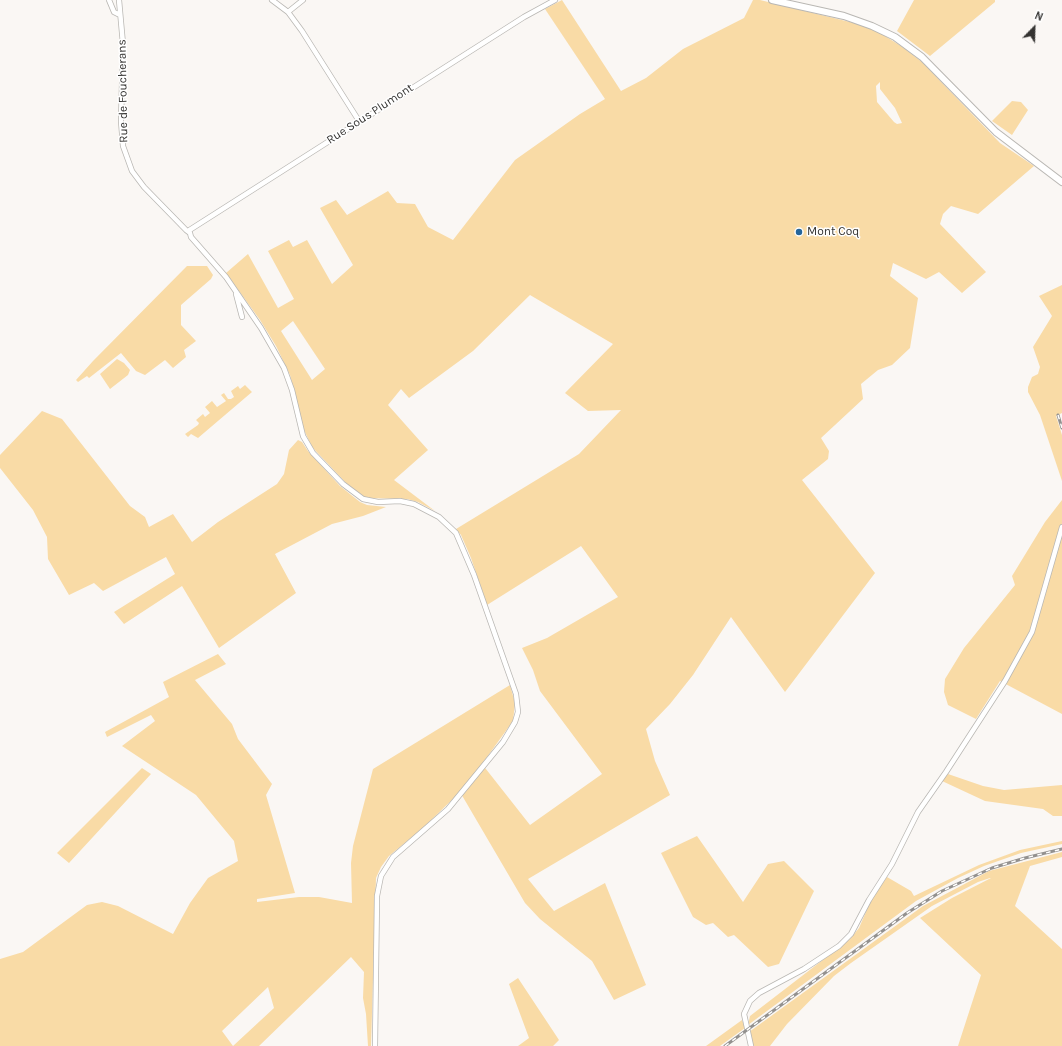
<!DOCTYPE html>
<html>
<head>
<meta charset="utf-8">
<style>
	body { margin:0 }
	#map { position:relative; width:1062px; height:1046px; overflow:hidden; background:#faf7f4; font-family:Karla,sans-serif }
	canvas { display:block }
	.north { position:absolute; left:1014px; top:8px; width:40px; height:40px; -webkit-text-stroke:3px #fff; paint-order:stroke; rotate:23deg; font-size:11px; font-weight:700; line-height:16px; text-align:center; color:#343331 }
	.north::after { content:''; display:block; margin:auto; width:14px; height:18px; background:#343331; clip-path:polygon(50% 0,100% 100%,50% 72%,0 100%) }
</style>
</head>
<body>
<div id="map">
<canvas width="1062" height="1046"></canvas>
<div class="north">N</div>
</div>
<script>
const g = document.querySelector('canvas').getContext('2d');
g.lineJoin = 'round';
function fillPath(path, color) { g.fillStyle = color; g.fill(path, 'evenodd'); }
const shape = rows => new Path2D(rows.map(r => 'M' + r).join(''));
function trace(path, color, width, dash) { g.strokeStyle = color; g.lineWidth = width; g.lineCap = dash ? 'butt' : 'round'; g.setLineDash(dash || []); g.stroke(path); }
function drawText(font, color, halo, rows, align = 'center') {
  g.font = font + ' Karla,sans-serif'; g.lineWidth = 3; g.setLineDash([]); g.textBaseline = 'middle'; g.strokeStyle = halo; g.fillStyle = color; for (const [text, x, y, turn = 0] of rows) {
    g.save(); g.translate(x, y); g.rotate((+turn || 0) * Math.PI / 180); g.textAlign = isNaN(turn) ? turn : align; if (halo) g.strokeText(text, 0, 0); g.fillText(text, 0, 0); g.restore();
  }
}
const green = shape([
	[562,0,621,91,646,78,683,49,744,18,753,0,760,0,858,24,880,33,901,46,922,62,1000,143,1034,166,978,214,951,206,943,214,940,224,986,272,962,293,939,272,926,279,893,263,890,276,918,298,910,348,892,365,878,370,861,384,863,399,821,438,829,451,828,459,802,480,875,573,785,692,731,617,693,675,670,704,646,729,655,761,670,795,528,879,554,911,605,883,646,985,614,1000,592,961,540,919,525,903,460,792,423,828,389,856,381,867,376,878,371,1046,368,1046,366,1014,363,998,364,972,351,957,259,1046,0,1046,0,959,23,952,87,905,102,902,118,906,173,934,190,903,208,878,238,861,234,841,196,795,122,746,155,721,151,715,107,737,105,732,169,697,163,682,218,654,226,664,195,680,232,724,238,739,272,784,266,795,295,893,257,899,257,902,299,897,319,897,352,903,351,863,353,846,373,769,510,685,515,703,513,721,482,764,530,825,602,774,540,691,533,670,522,648,547,638,618,597,581,546,487,605,471,558,461,535,456,529,579,454,621,410,588,411,565,393,613,344,530,295,473,351,409,398,401,389,388,405,428,450,394,480,435,511,418,502,407,499,366,498,347,484,312,447,304,430,290,375,276,346,260,320,226,273,248,254,278,308,294,299,268,251,289,240,293,247,307,240,332,284,353,265,320,208,336,200,347,215,388,191,397,203,415,204,428,227,453,240,515,160,580,114,605,99,545,9],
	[880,82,880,89,895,108,902,123,897,124,894,122,877,102,876,86],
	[293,321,325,369,312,380,281,331],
	[268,987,274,1008,233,1046,222,1031],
	[914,0,995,0,995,2,930,56,897,31],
	[1012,101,1021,102,1028,110,1012,135,992,121],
	[187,266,207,266,213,275,211,279,181,305,181,325,196,341,184,350,186,357,173,368,165,360,145,375,136,371,121,353,89,378,87,376,78,382,76,380,93,361],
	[1062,285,1062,413,1056,416,1062,435,1062,481,1040,415,1028,392,1028,387,1032,377,1038,374,1040,367,1033,347,1052,316,1039,296],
	[117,359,124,363,130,370,128,375,110,389,100,374],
	[245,385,252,392,198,438,191,434,188,437,185,434,198,425,199,423,196,420,203,414,205,417,210,413,205,407,212,401,217,407,226,401,221,395,224,393,228,399,231,399,234,397,231,391,238,386,240,389],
	[42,411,62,419,130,506,145,517,149,527,173,514,192,542,218,522,277,484,284,474,289,450,298,440,302,442,308,451,340,486,360,502,367,505,386,507,363,516,332,524,275,554,296,593,219,648,182,586,124,624,114,612,175,574,166,557,103,591,94,583,69,595,48,559,47,537,33,510,0,468,0,455],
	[1062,500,1062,714,1000,681,976,719,948,705,944,692,945,679,964,648,1015,585,1012,576,1045,522],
	[142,768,151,774,69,863,57,853],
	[948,774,983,786,1004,790,1062,785,1062,816,1053,816,1043,809,985,801,942,781],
	[697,836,743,902,768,864,784,861,814,891,779,964,768,967,734,935,728,937,713,923,706,925,693,917,661,853],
	[1062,841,1062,844,1021,853,984,866,958,878,916,901,748,1025,750,1016,850,939,859,928,872,898,887,877,911,891,914,896,979,865,1020,850],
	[1062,852,1062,857,1030,866,1015,906,1062,949,1062,1046,958,1046,981,975,920,918,952,898,991,878,990,878,978,882,932,906,851,963,834,976,787,1024,770,1046,753,1046,749,1032,923,906,989,871],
	[518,978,559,1040,553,1046,518,1046,529,1038,509,984],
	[742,1020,745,1028,720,1046,706,1046]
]);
const street = shape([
	[109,0,114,12,120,15],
	[119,0,123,44,121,121,123,146,132,171,144,187,186,230,190,233,191,237,226,277,261,328,284,368,292,390,303,436,313,453,343,484,363,499,378,502,400,501,414,504,439,517,456,533,474,575,516,694,518,712,515,722,503,742,448,809,393,857,381,876,377,896,375,1046],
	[272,0,288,12,302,31,359,121],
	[288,12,303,0],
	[188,231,469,52,524,17,555,0],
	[236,294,242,317],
	[751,1046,744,1014,750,1001,759,993,804,969,839,946,851,934,869,900,892,864,918,812,946,772,1005,681,1032,632,1062,527]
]);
const secondary = shape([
	[772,0,844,16,872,26,895,37,922,57,996,132,1062,182]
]);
const rail = shape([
	[1058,415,1062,428],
	[725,1046,907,913,942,891,992,868,1025,858,1062,849]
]);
const markers = [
	[799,232,4,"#25659b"]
];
const streetNames = [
	["Rue de Foucherans",123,91,-91],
	["Rue Sous Plumont",370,114,-33]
];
const poiNames = [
	["Mont Coq",807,232]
];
fillPath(green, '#f9dba6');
trace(street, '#b9b7b3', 6);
trace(secondary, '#b9b7b3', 8);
trace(street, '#fff', 4.5);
trace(secondary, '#fff', 6);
trace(rail, '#93918f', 3);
trace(rail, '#fff', 1.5, [4.5]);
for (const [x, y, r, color] of markers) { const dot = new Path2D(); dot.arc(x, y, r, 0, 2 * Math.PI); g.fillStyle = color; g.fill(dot); trace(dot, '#fff', 1.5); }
drawText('12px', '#343331', '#fff', streetNames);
drawText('12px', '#343331', '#fff', poiNames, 'left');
</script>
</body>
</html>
